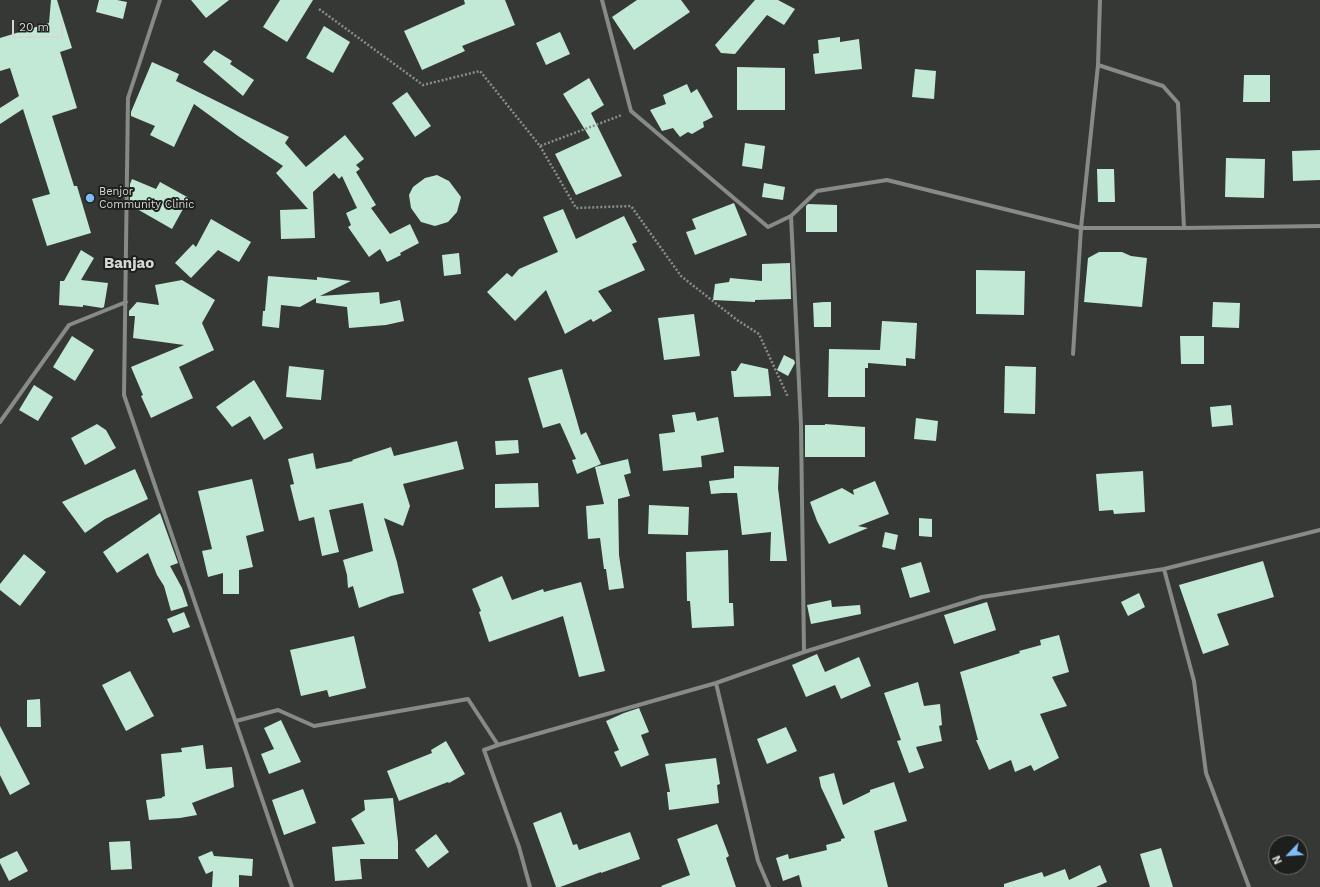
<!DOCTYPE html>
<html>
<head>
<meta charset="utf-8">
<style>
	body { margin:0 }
	#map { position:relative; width:1320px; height:887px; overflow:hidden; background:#353834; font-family:"Work Sans",sans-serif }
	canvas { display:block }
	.north { position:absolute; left:1268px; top:835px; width:40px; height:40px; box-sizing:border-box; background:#1d1f1d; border:1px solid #676967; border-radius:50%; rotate:245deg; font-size:11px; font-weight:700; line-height:16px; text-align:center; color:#d5d7d5 }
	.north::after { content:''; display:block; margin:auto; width:14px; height:18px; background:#7dbef9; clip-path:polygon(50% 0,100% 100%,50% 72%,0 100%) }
	.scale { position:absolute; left:12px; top:20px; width:51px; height:18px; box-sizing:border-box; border:2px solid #d5d7d5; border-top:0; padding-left:5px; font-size:12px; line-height:14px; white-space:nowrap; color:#d5d7d5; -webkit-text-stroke:3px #1d1f1d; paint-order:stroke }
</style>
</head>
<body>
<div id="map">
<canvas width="1320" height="887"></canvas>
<div class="north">N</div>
<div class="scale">20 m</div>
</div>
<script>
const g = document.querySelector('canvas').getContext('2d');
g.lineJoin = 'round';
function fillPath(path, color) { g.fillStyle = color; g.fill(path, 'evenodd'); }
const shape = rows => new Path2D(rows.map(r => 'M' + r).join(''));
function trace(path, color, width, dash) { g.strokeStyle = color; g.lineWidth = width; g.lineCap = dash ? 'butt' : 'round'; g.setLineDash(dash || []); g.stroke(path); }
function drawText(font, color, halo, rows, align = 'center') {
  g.font = font + ' "Work Sans",sans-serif'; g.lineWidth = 4; g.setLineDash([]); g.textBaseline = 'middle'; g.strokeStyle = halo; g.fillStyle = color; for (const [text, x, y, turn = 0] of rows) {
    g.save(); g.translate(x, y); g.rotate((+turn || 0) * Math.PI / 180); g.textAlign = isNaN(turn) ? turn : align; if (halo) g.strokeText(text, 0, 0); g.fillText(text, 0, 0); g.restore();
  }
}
const building = shape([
	[51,0,57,0,72,48,60,52,77,108,52,116,74,186,77,186,91,233,47,246,32,199,50,194,23,109,0,124,0,108,19,96,10,68,0,71,0,38,49,23],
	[99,0,117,0,127,2,123,19,96,12],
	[191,0,229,0,206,18],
	[280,0,313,0,287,42,263,27],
	[464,0,505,0,515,25,462,46,465,51,422,70,404,31,465,4],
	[637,0,681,0,690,12,634,50,612,17],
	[755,0,778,0,795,9,784,25,767,15,735,54,721,53,715,45],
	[324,26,350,42,333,73,306,58],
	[560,32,570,54,546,65,536,43],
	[840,37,840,42,859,39,862,69,815,74,813,54,819,53,818,40],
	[214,50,232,61,230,64,254,80,243,96,203,62],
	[152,62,179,74,176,81,289,137,285,143,306,167,345,135,364,159,356,165,360,169,356,172,376,205,371,208,390,234,410,224,419,243,400,253,401,255,387,262,380,249,369,257,348,227,351,225,346,213,357,208,342,176,339,179,334,173,313,192,315,238,281,239,280,210,308,209,276,173,283,166,238,136,194,104,174,147,150,135,155,126,131,116,131,112],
	[737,67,785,68,785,110,737,110],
	[915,69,936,71,934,99,912,97],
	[1244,75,1270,75,1270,102,1243,102],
	[589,78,604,105,591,113,622,176,576,195,555,154,590,138,563,94],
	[687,84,691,93,697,89,713,117,703,122,704,127,692,134,688,132,680,137,673,128,662,131,650,110,666,104,663,95],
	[407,92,431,126,415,137,392,103],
	[745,143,765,146,762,169,742,166],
	[1320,150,1320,180,1293,181,1292,151],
	[1226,158,1265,159,1264,198,1225,197],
	[1097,169,1114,169,1115,202,1098,202],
	[437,175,449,181,461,197,457,212,448,222,435,226,421,222,411,208,409,195,413,187,425,178],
	[132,179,156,189,160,182,189,198,172,229,130,205,130,184],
	[764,183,785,187,783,200,762,197],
	[734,203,747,235,695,255,686,232,696,229,692,219],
	[808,204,837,205,837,232,806,232,806,206],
	[563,209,576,239,624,216,637,242,632,244,645,270,598,291,612,311,593,322,591,319,565,334,546,290,515,321,487,292,507,273,512,277,519,269,558,252,543,217],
	[211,219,251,242,239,262,218,250,191,278,175,263,193,244,196,247],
	[81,250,94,258,81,280,108,283,104,307,102,308,83,305,83,307,59,305,60,281,64,281],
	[1099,252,1122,252,1131,256,1147,258,1142,307,1084,302,1088,258],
	[459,253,461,274,444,276,442,255],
	[790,263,791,299,755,300,755,302,713,300,715,284,729,282,730,278,762,281,762,264],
	[976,270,1025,271,1024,315,976,314],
	[268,276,317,280,317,277,351,281,320,296,379,292,380,304,400,300,404,321,386,325,349,328,347,307,316,303,316,298,300,307,281,305,279,328,262,326,263,311,265,311],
	[182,280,215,300,202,323,214,350,179,367,193,398,151,418,141,396,143,395,131,367,184,345,133,338,135,316,129,316,129,311,137,302,159,305,155,285],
	[824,302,831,302,831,327,814,327,813,303],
	[1213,302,1240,303,1239,328,1212,327],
	[694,314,700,356,664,360,658,318],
	[882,321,917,323,915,359,906,358,906,366,868,363,868,368,865,368,865,397,828,397,829,349,880,350],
	[72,336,94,350,75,381,53,367],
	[1180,336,1204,336,1204,364,1181,364],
	[784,355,794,360,795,363,788,376,777,370],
	[741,363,768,369,771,396,734,397,731,371,736,371],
	[289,366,324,370,321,400,286,397],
	[1005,366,1036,367,1035,414,1004,413],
	[562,369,581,435,586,432,601,464,577,474,572,460,576,459,560,423,543,428,528,378],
	[254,380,283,428,264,440,250,416,232,427,216,407],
	[34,385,53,397,38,421,19,410],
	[1231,405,1233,425,1212,427,1210,407],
	[695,412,697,421,718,417,724,452,701,456,702,467,663,471,659,434,675,432,672,415],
	[916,418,938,421,936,441,914,439],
	[97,424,106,430,116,448,85,465,71,438],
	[825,424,865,427,865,457,805,457,805,425,825,425],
	[518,440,519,453,496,455,495,441],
	[457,441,464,469,403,484,410,506,403,526,384,518,397,562,404,593,391,596,359,608,353,586,348,588,347,575,343,560,373,551,363,503,329,510,339,552,322,556,314,517,299,521,290,485,294,484,288,459,313,453,316,469,353,461,352,460,391,447,394,456],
	[628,459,631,473,624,475,630,496,618,499,619,555,624,588,609,590,606,569,604,569,600,538,588,539,586,506,604,504,595,467],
	[734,466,779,467,778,488,787,561,770,561,771,532,742,535,737,493,723,493,711,494,709,481,734,478],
	[135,469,148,499,105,519,85,533,62,502],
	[1143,471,1145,512,1114,514,1113,510,1099,511,1096,474],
	[252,479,264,531,246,536,253,567,239,570,239,594,223,594,223,573,208,577,202,551,212,549,198,491],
	[875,481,889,514,858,526,868,528,829,544,817,521,810,502,842,488,854,495,853,490],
	[538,483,539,507,495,508,495,484],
	[649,505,689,507,688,535,648,534],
	[160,513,178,563,170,566,182,588,188,606,171,611,164,586,157,575,148,553,117,573,103,552],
	[919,518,932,519,932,537,919,536],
	[885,532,898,535,895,550,882,547],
	[728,550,729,603,733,603,734,626,692,628,690,601,687,601,686,552],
	[24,554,46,572,20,606,0,590,0,584],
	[1263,561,1274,597,1217,614,1229,645,1203,654,1179,585],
	[921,562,930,592,910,598,901,568],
	[502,576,512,600,543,589,544,592,581,582,605,671,579,677,563,616,489,642,479,612,481,611,472,589],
	[1139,593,1145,607,1128,616,1121,602],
	[831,600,832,607,860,605,861,614,811,624,807,605],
	[987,602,996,630,954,644,944,615],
	[184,612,190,627,173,633,167,619],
	[1059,635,1069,672,1052,677,1067,706,1040,714,1059,758,1034,771,1031,765,1015,772,1011,760,989,770,976,740,978,740,960,672,1020,653,1019,651,1041,645,1040,640],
	[354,636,366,688,329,697,327,690,301,696,290,650],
	[817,654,825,672,859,657,871,686,841,699,835,685,806,697,792,665],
	[130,671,154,716,126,731,102,685],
	[918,682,924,706,940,704,942,725,939,726,942,741,916,747,924,768,909,773,897,741,901,740,884,693],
	[40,699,41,727,27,727,27,700],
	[639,708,649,732,641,735,649,755,621,767,614,752,619,750,606,721,624,713],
	[281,720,301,762,269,774,261,754,274,749,264,728],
	[0,726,30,784,10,795,0,775],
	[786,727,797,751,767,764,757,739],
	[446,741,465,774,449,783,448,782,399,801,387,771,432,753,431,750],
	[203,745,206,769,232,767,234,787,192,803,197,815,180,818,149,820,146,800,162,798,162,797,165,796,161,754,182,752,181,748],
	[716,758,720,784,717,785,719,803,669,810,667,792,670,792,665,764],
	[834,773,843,805,870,792,870,790,894,782,907,821,874,831,888,887,802,887,799,875,783,881,776,858,788,854,789,859,827,850,826,845,841,841,841,839,845,838,821,787,819,777],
	[303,789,316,823,284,835,272,800],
	[393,798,398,842,398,859,360,859,362,879,335,881,332,847,365,844,351,819,365,810,364,800],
	[561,812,573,845,577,844,579,850,630,832,640,859,601,873,601,872,560,887,556,887,533,823],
	[717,824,729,856,726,858,736,887,662,887,661,886,690,875,677,839],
	[436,834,449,852,428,868,415,850],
	[130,841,132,869,111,870,109,842],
	[1161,848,1173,887,1150,887,1140,854],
	[17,851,28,871,9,881,0,863,0,859],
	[212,851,214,856,253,859,252,876,239,875,239,887,212,887,213,871,206,874,198,857],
	[1100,865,1107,882,1096,887,1004,887,1004,884,1042,872,1044,877,1065,869,1069,880]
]);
const path = shape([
	[319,9,423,85,480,71,540,146,622,115],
	[540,146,576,208,631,206,681,276,737,320,759,334,788,397]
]);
const minor = shape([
	[160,0,128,98,124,395,292,887],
	[602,0,631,111,768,227,791,216,817,191,887,180,1081,228,1184,228,1320,226],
	[1098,65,1163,86,1178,103,1184,228],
	[791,216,801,425,804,652],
	[1073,354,1081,228,1098,65,1100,0],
	[0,422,69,325,126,302],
	[1164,569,1194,681,1206,773,1249,887],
	[716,683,758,861,769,887],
	[236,721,278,710,314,726,468,699,498,745],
	[530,887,519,847,484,750,498,745,716,683,804,652,982,597,1164,569,1320,530]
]);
const markers = [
	[90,198,5,"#7dbef9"]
];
const poiNames = [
	["Benjor",99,192],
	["Community Clinic",99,205]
];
const districtNames = [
	["Banjao",129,264]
];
fillPath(building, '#c2e9d5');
trace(path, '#8b8d8a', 2.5, [2, 2]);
trace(minor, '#878b87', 4);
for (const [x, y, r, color] of markers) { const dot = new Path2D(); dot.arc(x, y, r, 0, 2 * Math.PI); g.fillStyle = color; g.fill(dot); trace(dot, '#1d1f1d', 1.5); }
drawText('11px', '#d5d7d5', '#1d1f1d', poiNames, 'left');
drawText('bold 15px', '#d5d7d5', '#1d1f1d', districtNames);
</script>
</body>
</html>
